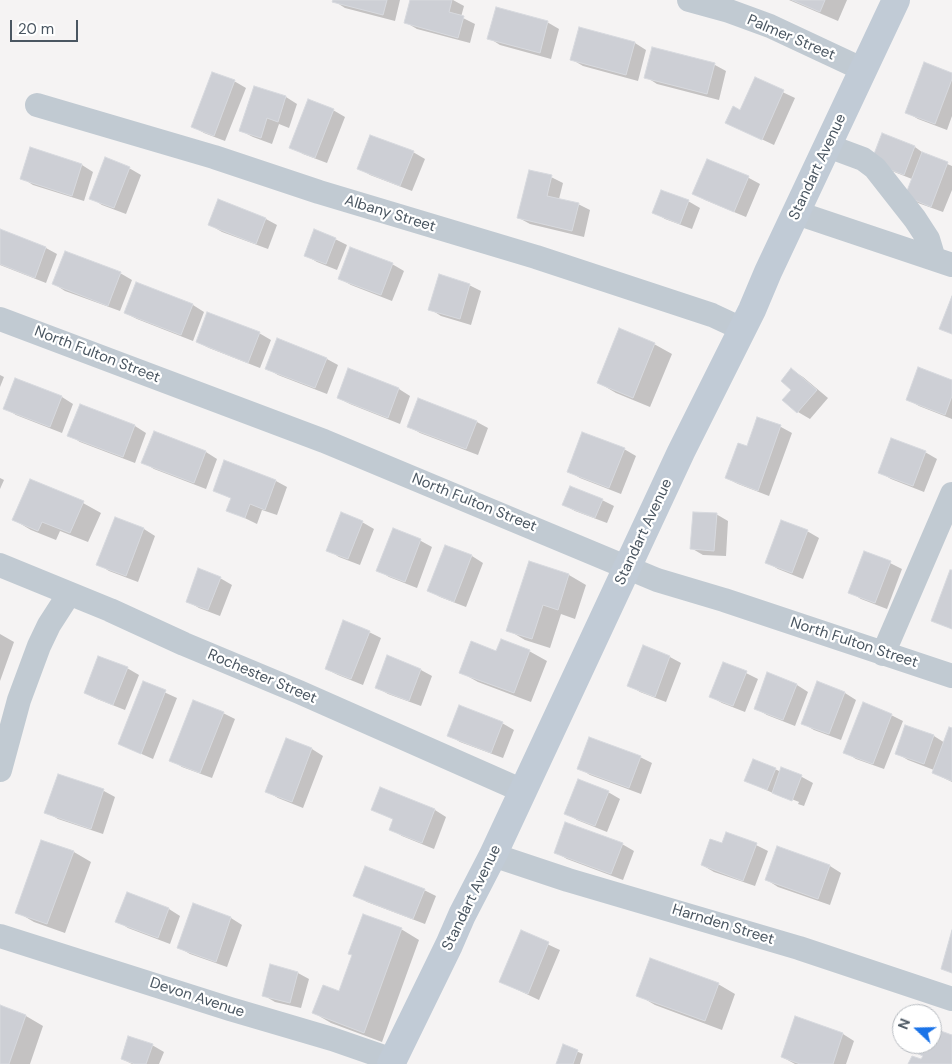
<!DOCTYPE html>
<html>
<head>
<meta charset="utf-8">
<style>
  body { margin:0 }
  #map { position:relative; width:952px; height:1064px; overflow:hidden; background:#f5f3f3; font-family:"DM Sans",sans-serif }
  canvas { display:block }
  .north { position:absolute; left:892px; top:1004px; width:50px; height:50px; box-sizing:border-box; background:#fff; border:1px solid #b7bbc0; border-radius:50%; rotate:291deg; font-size:14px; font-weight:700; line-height:20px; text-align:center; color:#4a5661 }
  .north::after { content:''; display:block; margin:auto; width:18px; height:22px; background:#1a73e8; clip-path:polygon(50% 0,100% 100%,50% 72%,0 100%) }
  .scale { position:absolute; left:10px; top:20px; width:68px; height:22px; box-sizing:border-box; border:2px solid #4a5661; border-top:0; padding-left:6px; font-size:15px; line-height:18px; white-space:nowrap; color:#4a5661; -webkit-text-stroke:4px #fff; paint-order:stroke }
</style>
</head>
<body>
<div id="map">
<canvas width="952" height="1064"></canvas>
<div class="north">N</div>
<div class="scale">20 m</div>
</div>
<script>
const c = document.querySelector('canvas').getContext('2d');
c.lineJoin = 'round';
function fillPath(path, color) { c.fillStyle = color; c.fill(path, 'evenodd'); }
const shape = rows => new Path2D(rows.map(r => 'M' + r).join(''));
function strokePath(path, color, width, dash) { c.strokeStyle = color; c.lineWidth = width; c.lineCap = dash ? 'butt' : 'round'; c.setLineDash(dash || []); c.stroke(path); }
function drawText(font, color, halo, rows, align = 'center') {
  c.font = font + ' "DM Sans",sans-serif'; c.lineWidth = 4.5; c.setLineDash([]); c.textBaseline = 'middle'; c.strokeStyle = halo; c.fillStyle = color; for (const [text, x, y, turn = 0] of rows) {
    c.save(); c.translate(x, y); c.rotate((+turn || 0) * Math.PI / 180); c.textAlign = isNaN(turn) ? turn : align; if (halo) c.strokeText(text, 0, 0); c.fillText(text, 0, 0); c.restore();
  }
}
const shadow = shape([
  [334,0,400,0,395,21,345,8,334,1],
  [411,0,453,0,464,6,461,17,475,24,470,43,417,29,405,22],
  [789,0,847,0,838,21],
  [547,22,559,29,551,59,500,45,489,38],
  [635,43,646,50,638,81,583,66,571,59],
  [715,65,726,71,719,100,657,84,646,77],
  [952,74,952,116,947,130,918,119,906,112],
  [755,79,795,98,774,145,727,123,741,111],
  [234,81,246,88,225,141,204,133,192,126],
  [255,87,286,97,297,104,289,128,279,124,272,144,253,137,241,131],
  [333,110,345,117,327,163,303,154,291,147],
  [882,135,915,147,926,155,952,166,952,190,943,212,918,203,906,196,912,179,884,168],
  [413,152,425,159,412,191,370,175,359,168],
  [707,161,749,178,760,184,746,217,705,200,694,194],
  [82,165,93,172,84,201,33,185,22,178],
  [129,168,141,175,126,214,102,205,91,198],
  [551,177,563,183,559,199,578,204,590,210,584,237,530,224,519,218],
  [688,201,700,208,692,229,665,219,654,212],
  [266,219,277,225,268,249,222,232,210,225],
  [0,230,46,248,57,254,46,283,0,265],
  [335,239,347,245,337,270,317,262,305,255],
  [392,264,404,271,392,301,351,285,340,279],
  [120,273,132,280,120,311,65,291,54,284],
  [469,285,481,291,471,325,441,316,430,309],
  [193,305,204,312,193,341,137,319,125,313],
  [259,333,271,340,260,368,209,348,197,342],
  [654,344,672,354,650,407,616,393,599,383],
  [327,359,338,365,327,394,278,375,266,368],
  [349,370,399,389,410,396,400,424,350,404,338,398],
  [792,370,803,377,828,398,810,419,798,412,784,400,793,390],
  [0,375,4,377,0,387],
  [16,379,62,397,73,404,62,433,16,415,5,408],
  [952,381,952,419,919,406,907,399],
  [758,418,781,427,792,433,769,496,738,484,726,478,747,447],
  [477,422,488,428,478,455,420,433,408,426],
  [135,426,146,433,135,463,80,442,69,435],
  [155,433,206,452,217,459,206,489,154,469,143,462],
  [624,449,636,456,621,494,580,478,568,471],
  [925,452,937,459,924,492,891,479,879,472],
  [225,461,276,481,287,487,277,515,262,510,257,524,228,510,232,499,214,490],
  [0,478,4,480,0,489],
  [602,500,614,506,607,523,575,511,564,505],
  [83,503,101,513,88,542,60,531,56,540,31,530,14,520],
  [716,514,728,521,726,556,703,555,691,548],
  [115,518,144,529,155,536,138,582,109,571,98,564],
  [362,522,374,529,360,565,339,557,328,550],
  [393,530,421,541,432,547,417,588,389,577,378,570],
  [807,531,819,538,803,579,778,569,766,562],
  [472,556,483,563,466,607,440,597,429,591],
  [530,562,569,575,586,585,575,619,561,614,550,648,525,640,508,630],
  [890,563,902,569,887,609,861,599,850,592],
  [220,578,232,585,220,616,199,608,187,601],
  [369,632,381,638,363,685,338,675,326,669],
  [0,634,14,642,0,681],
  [644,647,670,657,681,663,666,702,640,692,629,685],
  [529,651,547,661,531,702,478,682,460,672,497,652],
  [127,668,139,675,125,710,97,699,85,693],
  [421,670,432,676,421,706,388,694,376,687],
  [746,673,758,679,745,712,722,703,711,697],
  [768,674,797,685,808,692,795,726,767,715,755,708],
  [144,683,177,698,153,759,119,744],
  [818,683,845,693,856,700,841,740,814,730,802,723],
  [223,713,235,719,212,778,182,767,171,760],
  [891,715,903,721,884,769,856,759,845,752],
  [502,723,514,730,503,758,460,742,449,735],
  [952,730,952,782,933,773,934,770,908,760,896,753,934,736,945,743],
  [286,739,312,749,323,756,303,808,278,798,266,791],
  [640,757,652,763,641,794,590,775,579,768],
  [775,769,781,772,782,769,802,777,813,783,804,806,798,804,799,802,784,796,784,798,746,781],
  [58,775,104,791,115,797,103,834,58,819,46,812],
  [381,789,435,810,446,817,434,849,402,836,390,829,394,820,373,809],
  [608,792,620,799,607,832,577,820,566,813],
  [42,841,74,852,91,862,65,933,34,922,17,912],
  [622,844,634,851,623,880,567,859,555,852],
  [722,844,756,845,768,851,755,886,714,872,702,865],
  [778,848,830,866,841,873,830,905,778,887,767,880],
  [424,890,436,896,425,924,367,902,355,895],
  [128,893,169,909,180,916,170,944,128,928,117,921],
  [194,905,231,918,242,925,227,967,190,954,178,947],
  [401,929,419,940,382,1042,331,1023,314,1013,340,992],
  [521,932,560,950,539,1000,501,982],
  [298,973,309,979,301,1008,275,1002,263,995],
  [718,984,735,994,722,1030,655,1005,638,995],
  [0,1007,26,1016,43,1026,30,1064,0,1064],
  [796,1018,843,1034,854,1041,846,1064,795,1064,782,1057],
  [152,1045,164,1052,159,1064,132,1064,122,1059],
  [564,1046,583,1054,580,1064,557,1064]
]);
const building = shape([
  [333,0,387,0,383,15,332,2,333,0],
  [410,0,452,0,449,12,464,16,458,38,404,23,410,0],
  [792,0,825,0,820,12,792,0],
  [496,7,548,21,540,53,487,39,496,7],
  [579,27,635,42,626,75,570,60,579,27],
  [652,47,715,63,707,94,644,78,652,47],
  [924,62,952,73,952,79,935,124,905,113,924,62],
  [212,72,235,80,214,136,191,127,212,72],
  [755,77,784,90,762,140,725,123,733,106,740,110,755,77],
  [254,86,286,96,278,122,267,118,261,138,239,131,254,86],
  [308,99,334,109,315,158,289,148,308,99],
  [882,133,915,146,904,175,871,162,882,133],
  [370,135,414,151,400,186,357,169,370,135],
  [30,147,82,164,72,196,20,179,30,147],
  [922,152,948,162,931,207,905,196,922,152],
  [105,157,130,167,114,208,89,199,105,157],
  [707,159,749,176,734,212,692,194,707,159],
  [529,170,552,175,547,196,579,203,572,231,517,218,529,170],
  [661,190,689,200,680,224,652,213,661,190],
  [218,199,266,218,256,244,208,225,218,199],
  [0,229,46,247,35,278,0,264,0,229],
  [314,229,336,238,326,264,304,256,314,229],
  [350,247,393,263,381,295,338,279,350,247],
  [65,251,121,272,108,306,52,284,65,251],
  [439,274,470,284,460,319,428,310,439,274],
  [136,282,193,304,181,335,124,313,136,282],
  [952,296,952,334,939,329,952,296],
  [207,312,260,332,248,363,196,342,207,312],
  [619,328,655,343,633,398,597,383,619,328],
  [277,338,327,358,315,388,265,369,277,338],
  [918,367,952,380,952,396,945,415,906,400,918,367],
  [348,368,399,388,388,418,337,398,348,368],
  [791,368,817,390,797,413,782,400,791,390,781,381,791,368],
  [15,378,62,396,50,427,3,409,15,378],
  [418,398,477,421,466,449,407,427,418,398],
  [80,404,135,425,123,457,67,436,80,404],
  [757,417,781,425,758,491,725,478,738,443,747,446,757,417],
  [154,431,206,451,194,483,141,463,154,431],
  [582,432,625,448,609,488,567,472,582,432],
  [891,438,926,451,913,486,878,473,891,438],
  [224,460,276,480,265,510,250,504,245,518,226,511,231,498,213,491,224,460],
  [30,479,84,501,70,533,42,522,38,531,12,520,30,479],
  [570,486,603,499,595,518,562,505,570,486],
  [341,512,363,521,348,559,326,551,341,512],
  [693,512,717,513,714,551,690,549,693,512],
  [115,517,144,528,126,576,96,565,115,517],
  [781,520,808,530,792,573,765,563,781,520],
  [393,528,421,539,405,582,376,571,393,528],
  [445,545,472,555,454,602,427,591,445,545],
  [864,551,891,561,875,603,848,593,864,551],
  [529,561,569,574,558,610,543,605,532,639,506,631,529,561],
  [198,568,221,577,208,610,186,602,198,568],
  [950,570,952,570,952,629,931,621,950,570],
  [343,620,370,631,351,679,325,669,343,620],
  [501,639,530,650,514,693,459,673,471,641,496,651,501,639],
  [643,645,670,656,655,697,627,686,643,645],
  [387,655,421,669,409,701,375,688,387,655],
  [98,656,128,667,113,705,84,693,98,656],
  [723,662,747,671,733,706,709,697,723,662],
  [767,672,797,684,783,720,754,709,767,672],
  [143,681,166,690,141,754,118,744,143,681],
  [817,681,845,692,829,734,801,724,817,681],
  [193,700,224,712,200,773,169,761,193,700],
  [863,702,892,714,873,764,843,753,863,702],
  [459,705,503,722,491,753,447,736,459,705],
  [905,725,934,735,924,764,895,754,905,725],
  [949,727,952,728,952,781,932,773,949,727],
  [589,737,641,756,629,788,577,769,589,737],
  [286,738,312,748,292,802,265,792,286,738],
  [753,759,776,768,767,790,744,781,753,759],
  [781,767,802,775,792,801,772,793,781,767],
  [58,774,104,789,91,829,44,813,58,774],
  [578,779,609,791,595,826,564,814,578,779],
  [380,787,435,809,422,843,389,830,393,819,371,810,380,787],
  [565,822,623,843,611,874,554,853,565,822],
  [726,832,757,843,743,881,701,865,710,839,722,843,726,832],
  [41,840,74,851,47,924,15,913,41,840],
  [777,846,830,865,818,899,765,880,777,846],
  [365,866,425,889,413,919,353,896,365,866],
  [127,892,169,908,158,938,115,922,127,892],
  [193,903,231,917,216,962,177,948,193,903],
  [363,914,402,928,364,1033,312,1013,323,985,339,991,352,955,348,954,363,914],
  [521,930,549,942,528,994,499,982,521,930],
  [952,930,952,973,941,969,952,930],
  [650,958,719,983,705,1021,636,996,650,958],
  [270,964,298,972,290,1003,262,996,270,964],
  [0,1005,26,1015,9,1064,0,1064,0,1005],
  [795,1016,843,1033,833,1064,800,1064,781,1057,795,1016],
  [938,1030,952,1035,952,1064,908,1064,912,1056,921,1059,923,1056,916,1053,918,1044,932,1044,932,1035,935,1036,938,1030],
  [128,1036,153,1044,146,1064,135,1064,121,1059,128,1036],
  [563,1044,578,1050,573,1064,556,1064,563,1044]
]);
const street = shape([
  [689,0,729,11,770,26,864,70],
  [37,105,214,157,319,192,536,257,712,315,742,329],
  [828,146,863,159,875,168,915,219,928,239,934,259],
  [797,213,952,265],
  [0,319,324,441,657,580,724,600,952,676],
  [0,565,110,610,184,644,299,692,523,791],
  [883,654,952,494],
  [0,770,19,700,39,646,49,625,69,594],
  [493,855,568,880,799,948,952,999],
  [0,936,230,1009,332,1039,393,1060]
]);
const secondary = shape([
  [391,1064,449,945,462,915,493,855,681,452,752,310,768,272,896,0]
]);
const streetNames = [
  ["Palmer Street",791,38,23],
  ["Standart Avenue",818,167,-65],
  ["Albany Street",390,214,17],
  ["North Fulton Street",97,355,21],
  ["North Fulton Street",474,503,22],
  ["Standart Avenue",644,532,-65],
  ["North Fulton Street",854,643,18],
  ["Rochester Street",262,677,23],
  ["Standart Avenue",472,898,-64],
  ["Harnden Street",723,925,17],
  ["Devon Avenue",197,998,18]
];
fillPath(shadow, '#0003');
fillPath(building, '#cdcfd5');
strokePath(building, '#d7d9de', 1);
strokePath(street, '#c1cad2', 24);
strokePath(secondary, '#c1cbd6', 28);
drawText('15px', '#4a5661', '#fff', streetNames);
</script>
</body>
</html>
